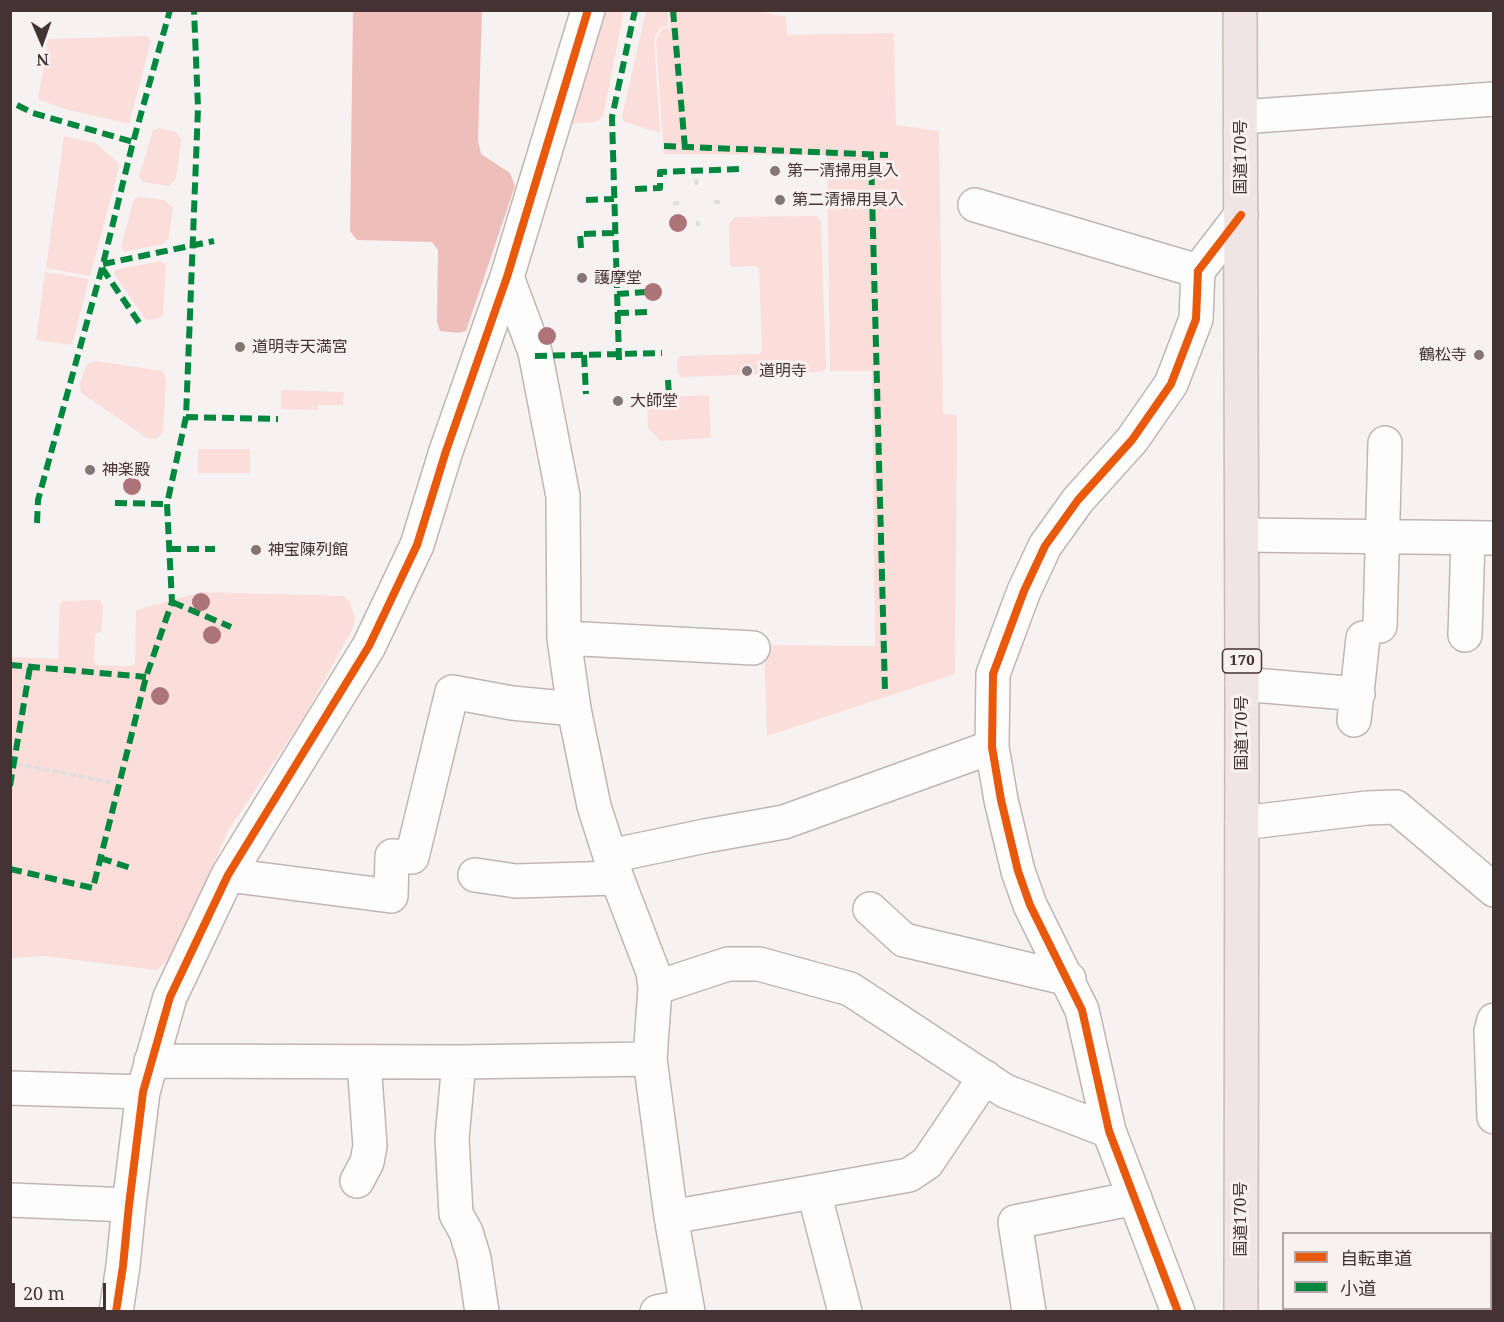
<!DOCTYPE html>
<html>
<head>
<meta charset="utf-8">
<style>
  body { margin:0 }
  #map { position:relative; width:1504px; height:1322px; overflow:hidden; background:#f7f2f2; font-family:"Noto Serif","Noto Sans JP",serif }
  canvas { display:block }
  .frame { position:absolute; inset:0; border:12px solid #443332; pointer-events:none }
  .legend { position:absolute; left:1282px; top:1232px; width:210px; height:78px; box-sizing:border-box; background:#f9f1f0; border:2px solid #b1a5a4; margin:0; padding:8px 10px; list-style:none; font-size:18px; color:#443332 }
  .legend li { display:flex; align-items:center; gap:12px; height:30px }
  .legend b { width:30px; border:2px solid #b1a5a4 }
  .north { position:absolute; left:12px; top:12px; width:60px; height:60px; -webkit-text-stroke:4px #f9f1f0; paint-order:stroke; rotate:178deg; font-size:16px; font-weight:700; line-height:24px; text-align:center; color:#443332 }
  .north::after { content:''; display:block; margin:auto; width:21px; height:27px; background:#443332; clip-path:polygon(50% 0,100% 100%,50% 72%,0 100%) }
  .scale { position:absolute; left:12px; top:1283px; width:94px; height:27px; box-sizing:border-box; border:3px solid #443332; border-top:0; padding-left:8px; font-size:18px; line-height:21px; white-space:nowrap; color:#443332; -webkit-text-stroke:4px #f9f1f0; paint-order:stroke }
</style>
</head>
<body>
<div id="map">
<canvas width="1504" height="1322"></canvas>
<div class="frame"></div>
<ul class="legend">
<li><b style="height:8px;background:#e8590c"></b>自転車道</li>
<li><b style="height:8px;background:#00873e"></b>小道</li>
</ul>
<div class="north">N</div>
<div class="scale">20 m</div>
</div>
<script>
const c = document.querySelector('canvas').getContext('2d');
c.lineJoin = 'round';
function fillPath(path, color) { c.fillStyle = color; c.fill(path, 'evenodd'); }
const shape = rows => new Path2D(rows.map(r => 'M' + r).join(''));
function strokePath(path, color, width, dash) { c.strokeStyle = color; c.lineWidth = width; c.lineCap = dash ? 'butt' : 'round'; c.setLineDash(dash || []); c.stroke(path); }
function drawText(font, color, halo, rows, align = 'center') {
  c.font = font + ' "Noto Serif","Noto Sans JP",serif'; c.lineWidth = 6; c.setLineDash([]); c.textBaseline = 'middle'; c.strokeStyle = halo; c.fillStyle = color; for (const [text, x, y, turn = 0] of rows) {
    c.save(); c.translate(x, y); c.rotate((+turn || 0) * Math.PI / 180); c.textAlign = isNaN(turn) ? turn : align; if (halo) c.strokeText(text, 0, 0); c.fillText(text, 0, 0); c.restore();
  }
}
const green = shape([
  [669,10,756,11,786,17,787,35,894,33,896,125,939,131,943,414,957,415,955,674,767,736,764,645,875,646,872,371,830,371,827,155,664,154,656,40,662,29,670,28],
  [603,11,624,11,603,117,595,122,567,124],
  [646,11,668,11,668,27,661,27,654,39,660,133,625,122,622,117],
  [147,36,151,41,129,124,61,108,38,99,48,39],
  [159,128,176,132,181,140,176,179,169,186,143,182,139,177,153,130],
  [64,136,95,143,120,164,90,276,46,268],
  [139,197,165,200,173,208,169,238,163,244,124,252,121,247,134,199],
  [816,216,821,221,826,368,821,372,682,377,678,374,677,360,681,356,759,354,762,350,759,269,755,266,733,267,730,264,729,224,735,217],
  [160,261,166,265,163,315,158,319,146,320,114,274,115,270],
  [45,272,89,279,72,345,36,340],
  [96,361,163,371,166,380,163,432,156,439,147,438,81,393,80,384,86,365],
  [281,390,344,392,343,405,318,405,318,410,281,409],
  [709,395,711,438,660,441,648,428,647,398],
  [198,449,250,449,250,473,198,473],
  [201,592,343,596,350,602,355,619,353,628,303,719,229,829,170,960,156,970,44,956,11,958,11,657,58,659,60,605,62,601,100,600,103,604,102,631,95,634,94,662,97,665,130,666,135,663,136,610]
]);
const forest = shape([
  [353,11,482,11,478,140,481,154,510,173,515,186,466,331,459,333,440,331,437,322,438,250,432,242,357,240,350,231]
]);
const path = shape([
  [696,179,697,185],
  [714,202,721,202],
  [673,204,679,203],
  [698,221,698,226],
  [17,764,113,783]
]);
const minor = shape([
  [1241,117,1494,99],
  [975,205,1198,271],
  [507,277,535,352,563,496,564,638,574,709,594,806,617,878,653,972,655,988,650,1059,671,1217,688,1312],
  [1242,535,1494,538],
  [1380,626,1385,443],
  [1465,635,1468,538],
  [564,638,753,648],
  [1242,684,1358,694],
  [1354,720,1363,638],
  [1242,823,1367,808,1396,807,1494,890],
  [610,856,705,836,784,822,992,747],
  [228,875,391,896,392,856,412,857,452,692,512,703,574,709],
  [475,875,516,881,617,878],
  [870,909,904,940,1069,979],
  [655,988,728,964,759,964,850,989,1005,1091,1109,1131],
  [1494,1020,1491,1031,1494,1117],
  [151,1061,459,1062,650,1059],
  [459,1062,452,1138,456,1214,466,1232,474,1258,482,1312],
  [10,1088,143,1092],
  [357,1181,367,1162,370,1146,364,1062],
  [814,1192,845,1312],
  [10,1200,129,1205],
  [671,1217,909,1175,927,1163,985,1077],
  [116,1312,123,1266,129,1205,143,1092,170,997,228,875,369,646,417,545,446,451,507,277,588,10],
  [657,1312,687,1306],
  [1029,1312,1015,1222,1135,1198],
  [1178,1312,1109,1131,1082,1010,1030,905,1018,871,1001,800,992,747,993,674,1024,591,1045,546,1078,500,1132,440,1171,384,1196,319,1198,271,1241,215]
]);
const highway = shape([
  [1240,10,1242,684,1241,1312]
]);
const quiet = shape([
  [673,10,685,148],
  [17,105,33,113,133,142],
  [664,146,888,155],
  [871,155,885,692],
  [635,189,660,188,660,172,740,169],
  [586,200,614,199],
  [581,248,580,234,615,233],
  [103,264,214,241],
  [102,268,142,327],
  [617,294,646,292],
  [617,313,650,312],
  [584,355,586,394],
  [535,356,662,353],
  [619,360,612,117,635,10],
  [668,380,669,396],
  [186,417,278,419],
  [115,503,167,504],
  [37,523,38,500,103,264,132,146,170,10],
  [169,549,215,549],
  [172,602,231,627],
  [10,665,146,677],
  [10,786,30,667],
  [100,858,134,869],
  [10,869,93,888,146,677,172,602,167,504,186,417,198,108,194,10]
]);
const cycleway = shape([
  [116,1312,123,1266,129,1205,143,1092,170,997,228,875,369,646,417,545,446,451,507,277,588,10],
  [1178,1312,1109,1131,1082,1010,1030,905,1018,871,1001,800,992,747,993,674,1024,591,1045,546,1078,500,1132,440,1171,384,1196,319,1198,271,1241,215]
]);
const trees = [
  [678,223],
  [653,292],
  [547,336],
  [132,486],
  [201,602],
  [212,635],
  [160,696]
];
const markers = [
  [775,171,6,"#837675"],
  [780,200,6,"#837675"],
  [582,278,6,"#837675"],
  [240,347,6,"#837675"],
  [1479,355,6,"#837675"],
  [747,371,6,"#837675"],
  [618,401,6,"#837675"],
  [90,470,6,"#837675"],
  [256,550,6,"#837675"]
];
const shields = [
  [1242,661,39]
];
const shieldNames = [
  ["170",1242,661]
];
const streetNames = [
  ["国道170号",1241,157,-90],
  ["国道170号",1242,733,-90],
  ["国道170号",1241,1219,-90]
];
const poiNames = [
  ["第一清掃用具入",787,171],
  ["第二清掃用具入",792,200],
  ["護摩堂",594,278],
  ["道明寺天満宮",252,347],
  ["鶴松寺",1467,355,"right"],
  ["道明寺",759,371],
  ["大師堂",630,401],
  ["神楽殿",102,470],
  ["神宝陳列館",268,550]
];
fillPath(green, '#fbddda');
fillPath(forest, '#eebeba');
strokePath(minor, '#bfb6b4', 36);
strokePath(highway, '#c7bab9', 36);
strokePath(path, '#dfdede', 4, [6, 3]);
strokePath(minor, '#fefdfd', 33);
strokePath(highway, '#efe5e4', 33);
strokePath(quiet, '#00873e', 6, [12, 6]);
strokePath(cycleway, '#e8590c', 8);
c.fillStyle = '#ad7477';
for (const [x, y] of trees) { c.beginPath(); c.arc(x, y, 9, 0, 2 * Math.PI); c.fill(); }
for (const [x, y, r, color] of markers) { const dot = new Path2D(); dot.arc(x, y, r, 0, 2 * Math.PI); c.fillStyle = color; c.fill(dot); strokePath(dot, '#f9f1f0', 2); }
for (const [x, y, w] of shields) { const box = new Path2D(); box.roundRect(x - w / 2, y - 12, w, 24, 4.5); c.fillStyle = '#f9f1f0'; c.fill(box); strokePath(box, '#443332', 1.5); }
drawText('bold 15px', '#443332', null, shieldNames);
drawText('16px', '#443332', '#f9f1f0', streetNames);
drawText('16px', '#443332', '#f9f1f0', poiNames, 'left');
</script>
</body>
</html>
